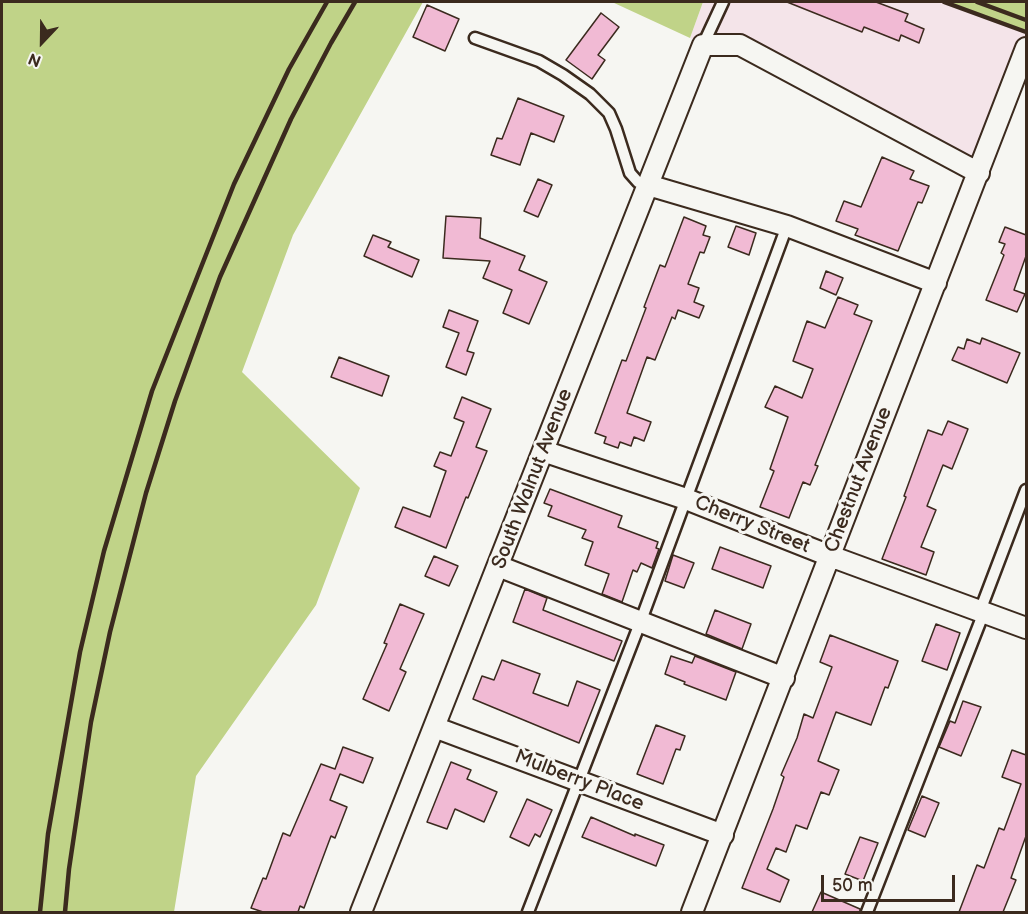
<!DOCTYPE html>
<html>
<head>
<meta charset="utf-8">
<style>
  body { margin:0 }
  #map { position:relative; width:1028px; height:914px; overflow:hidden; background:#f6f6f2; font-family:"Balsamiq Sans",sans-serif }
  canvas { display:block }
  .frame { position:absolute; inset:0; border:3px solid #3b2a1e; pointer-events:none }
  .north { position:absolute; left:12px; top:12px; width:60px; height:60px; -webkit-text-stroke:4px #f6f6f2; paint-order:stroke; rotate:202deg; font-size:16px; font-weight:700; line-height:24px; text-align:center; color:#3b2a1e }
  .north::after { content:''; display:block; margin:auto; width:21px; height:27px; background:#3b2a1e; clip-path:polygon(50% 0,100% 100%,50% 72%,0 100%) }
  .scale { position:absolute; left:821px; top:875px; width:134px; height:27px; box-sizing:border-box; border:3px solid #3b2a1e; border-top:0; padding-left:8px; font-size:18px; line-height:21px; white-space:nowrap; color:#3b2a1e; -webkit-text-stroke:4px #f6f6f2; paint-order:stroke }
</style>
</head>
<body>
<div id="map">
<canvas width="1028" height="914"></canvas>
<div class="frame"></div>
<div class="north">N</div>
<div class="scale">50 m</div>
</div>
<script>
const c = document.querySelector('canvas').getContext('2d');
c.lineJoin = 'round';
function fillPath(path, color) { c.fillStyle = color; c.fill(path, 'evenodd'); }
const shape = rows => new Path2D(rows.map(r => 'M' + r).join(''));
function strokePath(path, color, width, dash) { c.strokeStyle = color; c.lineWidth = width; c.lineCap = dash ? 'butt' : 'round'; c.setLineDash(dash || []); c.stroke(path); }
function drawText(font, color, halo, rows, align = 'center') {
  c.font = font + ' "Balsamiq Sans",sans-serif'; c.lineWidth = 6; c.setLineDash([]); c.textBaseline = 'middle'; c.strokeStyle = halo; c.fillStyle = color; for (const [text, x, y, turn = 0] of rows) {
    c.save(); c.translate(x, y); c.rotate((+turn || 0) * Math.PI / 180); c.textAlign = isNaN(turn) ? turn : align; if (halo) c.strokeText(text, 0, 0); c.fillText(text, 0, 0); c.restore();
  }
}
const built = shape([
  [703,2,944,2,1026,32,1026,48,979,173,740,45,703,45,690,38]
]);
const green = shape([
  [2,2,423,2,293,235,242,372,360,488,316,605,196,776,174,912,2,912],
  [612,2,703,2,690,38],
  [944,2,1026,2,1026,32]
]);
const building = shape([
  [787,2,876,2,908,14,905,21,924,29,919,43,901,35,899,41,864,27,862,32,787,2],
  [427,5,459,19,445,51,413,37,427,5],
  [601,13,619,27,598,55,605,60,592,79,566,60,601,13],
  [518,98,564,116,554,142,531,133,520,165,491,155,497,138,502,139,518,98],
  [882,157,914,171,910,179,929,186,922,203,918,202,898,251,855,235,858,229,836,221,844,201,861,207,882,157],
  [538,179,552,185,538,217,524,211,538,179],
  [446,216,481,218,480,238,525,256,519,270,547,282,529,324,503,313,512,290,483,278,490,261,443,258,446,216],
  [684,217,706,226,703,235,710,237,704,253,700,252,688,284,699,288,694,302,704,306,699,318,678,310,675,319,672,317,655,360,647,357,627,413,651,422,644,441,634,437,631,446,620,442,618,448,604,443,606,437,595,433,622,360,626,361,646,308,644,307,660,265,665,267,684,217],
  [736,226,756,233,749,255,728,247,736,226],
  [1005,227,1026,235,1026,256,1014,290,1025,294,1017,312,986,300,1004,255,1001,253,1005,244,999,242,1005,227],
  [373,235,391,242,388,247,419,260,412,277,364,256,373,235],
  [826,271,843,278,836,295,820,288,826,271],
  [838,297,858,305,854,314,872,321,815,465,818,466,810,485,803,482,789,518,760,507,774,471,770,469,788,417,765,407,775,386,802,398,813,369,793,361,807,321,825,328,838,297],
  [449,310,478,321,467,351,474,353,466,375,446,367,459,333,443,327,449,310],
  [982,338,1020,353,1007,383,952,360,958,347,964,349,967,339,980,344,982,338],
  [339,357,389,376,382,396,331,377,339,357],
  [462,397,491,409,476,447,487,451,468,498,466,497,446,548,395,527,403,507,430,517,446,471,434,466,440,452,451,456,464,422,454,418,462,397],
  [948,421,968,429,952,469,943,465,927,506,936,510,921,547,934,552,926,575,882,559,906,497,904,496,928,430,942,435,948,421],
  [550,489,622,516,618,527,658,542,656,548,659,549,652,568,641,563,637,572,633,570,622,602,602,594,609,574,585,565,593,542,582,538,586,530,548,516,552,506,544,503,550,489],
  [720,547,771,566,763,588,712,569,720,547],
  [673,555,694,563,684,588,665,581,673,555],
  [434,556,458,566,449,586,425,576,434,556],
  [525,589,547,598,543,610,622,641,614,661,513,622,525,589],
  [400,604,424,614,400,669,406,672,389,711,363,699,387,644,384,643,400,604],
  [715,610,751,624,742,649,706,634,715,610],
  [936,624,960,633,947,670,922,661,936,624],
  [830,635,898,661,888,688,885,687,871,725,836,712,818,761,839,770,829,795,821,792,807,829,796,825,786,852,776,848,767,869,789,880,780,902,742,888,773,809,784,777,781,775,797,738,804,714,813,718,832,667,820,662,830,635],
  [671,656,692,663,695,656,736,672,726,700,684,684,685,682,665,674,671,656],
  [502,660,540,674,533,693,568,706,577,681,600,690,579,743,473,699,482,676,494,680,502,660],
  [963,701,981,707,961,756,939,747,950,721,955,723,963,701],
  [656,725,685,736,680,750,676,749,663,784,637,774,656,725],
  [343,747,373,758,363,783,340,774,330,800,347,807,335,838,331,836,304,908,300,906,298,912,263,912,251,908,263,878,266,879,283,833,290,836,321,764,335,769,343,747],
  [1012,750,1026,755,1026,836,1011,878,1016,880,1003,912,959,912,977,865,984,868,999,828,1004,830,1021,784,1002,777,1012,750],
  [451,762,471,770,467,779,497,792,484,822,455,809,447,829,427,822,451,762],
  [922,796,939,803,925,837,908,830,922,796],
  [527,799,552,810,540,837,535,834,529,846,510,837,527,799],
  [591,817,635,836,635,834,664,845,656,866,582,837,591,817],
  [860,837,878,843,863,881,845,874,860,837],
  [821,892,860,909,860,912,812,912,821,892]
]);
const lane = shape([
  [475,38,539,61,563,75,590,94,609,113,616,129,630,173,638,182,648,185],
  [703,45,723,2],
  [980,611,1026,490],
  [528,912,640,623,787,226],
  [867,912,984,612]
]);
const street = shape([
  [648,185,787,226,936,283],
  [543,451,686,499,830,556,1026,628],
  [498,566,784,678],
  [434,727,723,835],
  [361,912,703,45,740,45,979,173],
  [692,912,1026,48]
]);
const rail = shape([
  [944,2,1026,32],
  [977,2,1026,20],
  [40,912,48,834,80,652,104,551,152,391,234,184,289,69,327,2],
  [65,912,69,869,91,722,110,632,146,493,175,401,220,277,291,119,331,43,355,2]
]);
const streetNames = [
  ["South Walnut Avenue",533,479,-69],
  ["Chestnut Avenue",859,480,-69],
  ["Cherry Street",752,525,22],
  ["Mulberry Place",579,781,21]
];
fillPath(built, '#f4e4e9');
fillPath(green, '#c0d388');
fillPath(building, '#f1bad4');
strokePath(building, '#3b2a1e', 1.5);
strokePath(lane, '#3b2a1e', 15);
strokePath(street, '#3b2a1e', 24);
strokePath(lane, '#f6f6f2', 10);
strokePath(street, '#f6f6f2', 20);
strokePath(rail, '#3b2a1e', 4.5);
drawText('20px', '#3b2a1e', '#f6f6f2', streetNames);
</script>
</body>
</html>
